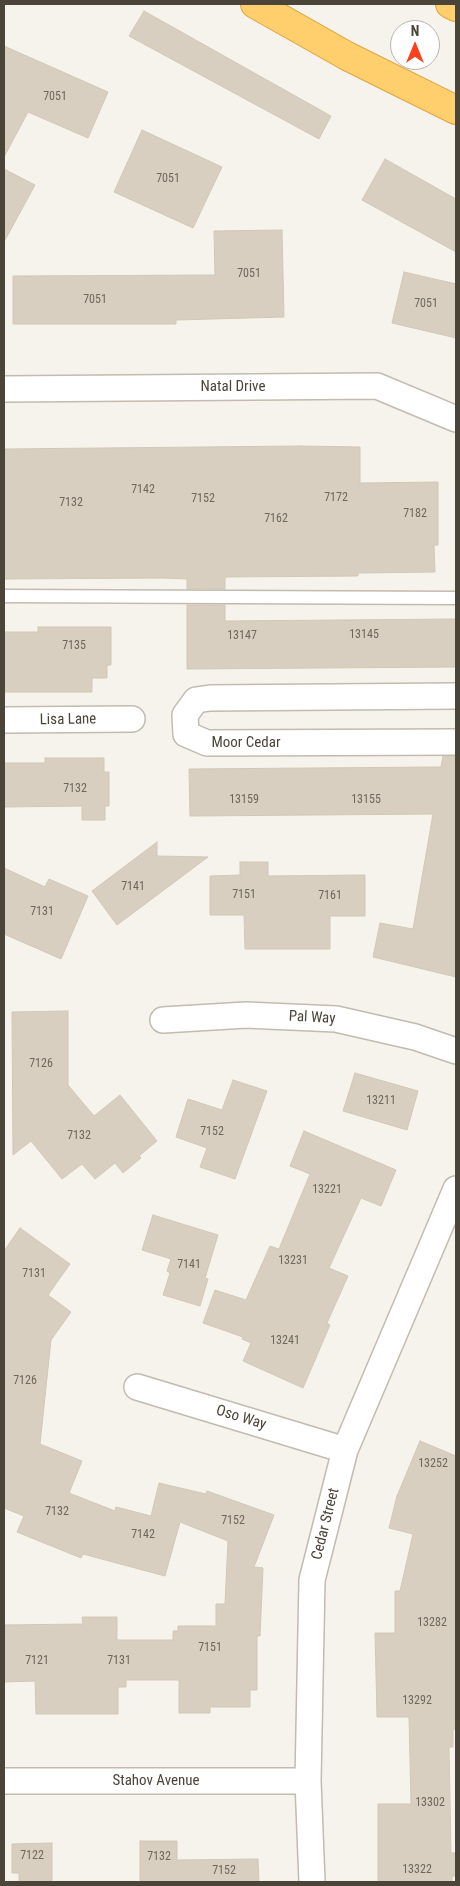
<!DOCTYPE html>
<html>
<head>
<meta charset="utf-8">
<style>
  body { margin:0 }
  #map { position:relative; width:460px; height:1886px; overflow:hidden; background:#f6f3ec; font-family:"Roboto Condensed",sans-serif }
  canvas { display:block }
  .frame { position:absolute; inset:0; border:5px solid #4b4439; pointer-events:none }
  .north { position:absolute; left:390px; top:20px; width:50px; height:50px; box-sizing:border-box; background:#fff; border:1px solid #b7b4b0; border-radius:50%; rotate:0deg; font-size:14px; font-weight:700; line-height:20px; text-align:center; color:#4b4439 }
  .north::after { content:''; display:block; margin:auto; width:18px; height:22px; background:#fc3f1d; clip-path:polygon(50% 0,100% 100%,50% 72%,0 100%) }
</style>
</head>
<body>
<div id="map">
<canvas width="460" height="1886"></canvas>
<div class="frame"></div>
<div class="north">N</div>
</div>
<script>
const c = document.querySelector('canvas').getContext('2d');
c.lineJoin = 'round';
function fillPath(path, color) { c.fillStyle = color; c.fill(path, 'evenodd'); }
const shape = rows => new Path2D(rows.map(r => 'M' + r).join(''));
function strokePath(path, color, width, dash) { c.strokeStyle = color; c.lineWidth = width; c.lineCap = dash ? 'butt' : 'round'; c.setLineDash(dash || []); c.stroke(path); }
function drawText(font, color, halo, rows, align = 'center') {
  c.font = font + ' "Roboto Condensed",sans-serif'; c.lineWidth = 4; c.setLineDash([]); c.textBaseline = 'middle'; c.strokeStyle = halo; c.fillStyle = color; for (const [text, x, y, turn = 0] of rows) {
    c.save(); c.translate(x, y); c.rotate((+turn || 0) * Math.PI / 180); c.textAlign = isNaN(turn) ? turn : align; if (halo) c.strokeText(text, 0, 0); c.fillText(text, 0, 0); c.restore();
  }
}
const building = shape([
  [144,11,331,116,319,139,129,36,144,11],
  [4,46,108,92,88,138,28,112,4,157,4,46],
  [142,130,222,167,193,228,114,192,142,130],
  [385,159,456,199,456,252,362,200,385,159],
  [4,169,35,185,4,242,4,169],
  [282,230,284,317,176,320,176,324,13,324,13,276,215,275,214,231,282,230],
  [404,272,456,284,456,338,392,323,404,272],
  [300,446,360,447,360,483,438,482,438,545,434,545,435,572,358,573,358,576,225,577,225,589,187,589,187,579,163,578,4,579,4,449,300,446],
  [187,605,225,605,225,621,456,619,456,667,187,669,187,605],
  [38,627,111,627,111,665,107,665,107,678,92,678,92,692,4,692,4,632,38,632,38,627],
  [443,756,456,756,456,977,373,957,380,923,413,929,433,814,190,816,189,769,434,767,441,767,443,756],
  [45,758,104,758,104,772,109,772,109,806,105,806,105,820,82,820,82,806,4,807,4,763,45,763,45,758],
  [157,842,157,856,208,857,117,925,92,891,157,842],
  [240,862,268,862,268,876,365,875,365,916,330,916,330,949,245,949,244,915,210,915,210,876,240,875,240,862],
  [4,868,45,887,49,879,88,896,61,959,4,934,4,868],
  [68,1011,68,1085,94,1116,120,1095,157,1141,139,1156,141,1158,123,1173,115,1163,95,1179,82,1164,62,1179,31,1141,13,1155,12,1012,68,1011],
  [355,1073,418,1091,407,1130,343,1111,355,1073],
  [233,1080,267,1091,235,1179,200,1167,207,1148,176,1137,188,1099,222,1110,233,1080],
  [304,1131,396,1170,381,1206,361,1198,329,1268,348,1276,327,1323,330,1325,303,1388,243,1361,251,1343,242,1339,243,1337,203,1323,215,1290,246,1300,270,1246,279,1249,310,1174,290,1166,304,1131],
  [153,1215,218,1235,205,1278,208,1279,200,1306,163,1295,170,1273,167,1271,171,1259,142,1250,153,1215],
  [20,1228,70,1264,48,1295,71,1312,51,1340,40,1444,82,1461,69,1493,115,1511,116,1507,151,1516,159,1483,206,1494,207,1491,274,1515,254,1567,263,1568,260,1636,257,1636,257,1690,250,1690,250,1707,210,1707,210,1713,179,1713,179,1680,126,1680,126,1687,118,1687,118,1714,36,1714,35,1681,4,1682,4,1625,83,1624,82,1617,117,1617,117,1640,173,1640,173,1631,178,1631,178,1626,216,1626,216,1604,225,1604,228,1541,180,1522,165,1576,83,1554,81,1558,17,1532,24,1516,4,1508,4,1251,20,1228],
  [420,1441,456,1456,456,1729,453,1729,453,1747,449,1747,451,1853,456,1853,456,1876,452,1876,452,1882,378,1882,378,1804,411,1804,409,1717,377,1717,375,1633,395,1633,395,1591,400,1591,413,1534,389,1528,397,1496,420,1441],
  [140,1841,177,1841,177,1860,258,1859,259,1882,140,1882,140,1841],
  [52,1843,52,1882,19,1882,19,1873,12,1873,12,1844,52,1843]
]);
const lane = shape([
  [4,596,456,598]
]);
const street = shape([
  [4,389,377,386,456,419],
  [456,696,210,698,196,700,185,715,186,734,207,743,456,742],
  [4,720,132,719],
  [163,1020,246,1015,336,1019,415,1037,456,1051],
  [137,1387,345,1450],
  [4,1781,308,1781],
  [312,1882,308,1781,312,1580,345,1450,456,1189]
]);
const highway = shape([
  [255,4,347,56,456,110],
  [450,4,456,7]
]);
const numberNames = [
  ["7051",55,97],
  ["7051",168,179],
  ["7051",249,274],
  ["7051",95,300],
  ["7051",426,304],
  ["7142",143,490],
  ["7172",336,498],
  ["7152",203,499],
  ["7132",71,503],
  ["7182",415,514],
  ["7162",276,519],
  ["13145",364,635],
  ["13147",242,636],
  ["7135",74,646],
  ["7132",75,789],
  ["13159",244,800],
  ["13155",366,800],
  ["7141",133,887],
  ["7151",244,895],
  ["7161",330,896],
  ["7131",42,912],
  ["7126",41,1064],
  ["13211",381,1101],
  ["7152",212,1132],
  ["7132",79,1136],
  ["13221",327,1190],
  ["13231",293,1261],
  ["7141",189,1265],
  ["7131",34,1274],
  ["13241",285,1341],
  ["7126",25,1381],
  ["13252",433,1464],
  ["7132",57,1512],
  ["7152",233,1521],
  ["7142",143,1535],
  ["13282",432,1623],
  ["7151",210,1648],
  ["7121",37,1661],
  ["7131",119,1661],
  ["13292",417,1701],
  ["13302",430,1803],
  ["7122",32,1856],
  ["7132",159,1857],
  ["13322",417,1870],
  ["7152",224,1871]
];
const streetNames = [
  ["Natal Drive",233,387],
  ["Lisa Lane",68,720,-1],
  ["Moor Cedar",246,743],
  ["Pal Way",312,1018,3],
  ["Oso Way",241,1418,17],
  ["Cedar Street",326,1524,-76],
  ["Stahov Avenue",156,1781]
];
fillPath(building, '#d8cfc1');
strokePath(building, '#d3c7b4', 1);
strokePath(lane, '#c2bbae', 15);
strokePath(street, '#c2bbae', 28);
strokePath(highway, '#e0a43c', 30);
strokePath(lane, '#fff', 12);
strokePath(street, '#fff', 25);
strokePath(highway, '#ffcf6e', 28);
drawText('12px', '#6e675b', null, numberNames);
drawText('15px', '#4b4439', '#fff', streetNames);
</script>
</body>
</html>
